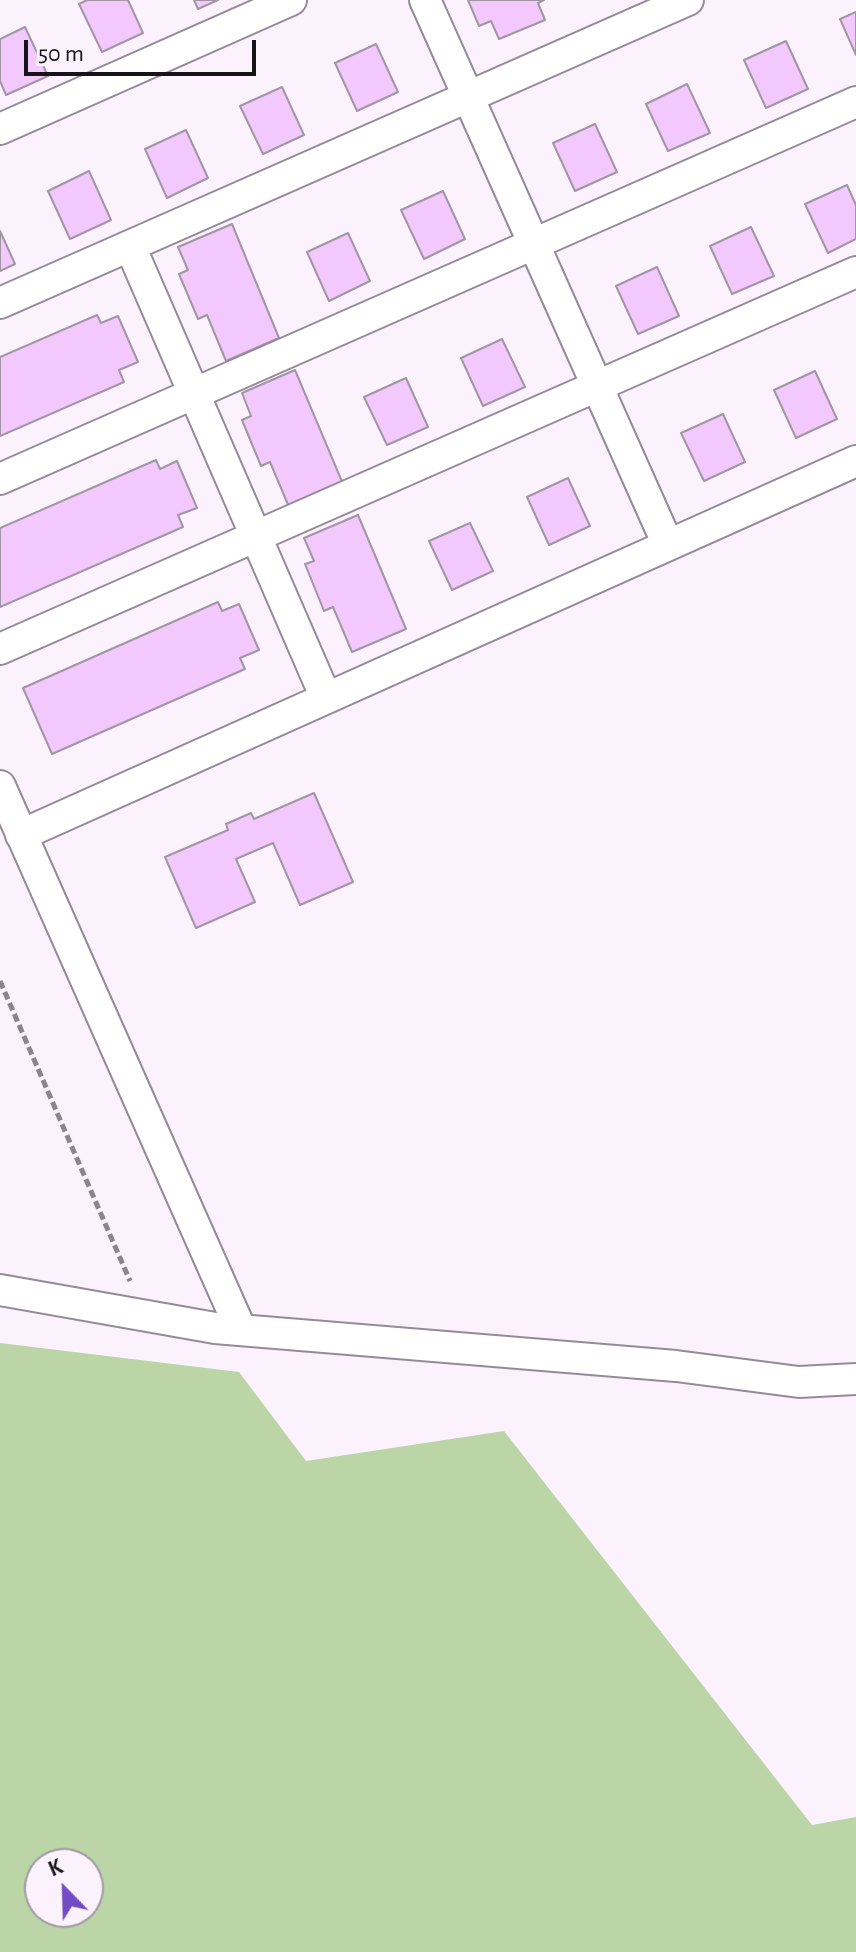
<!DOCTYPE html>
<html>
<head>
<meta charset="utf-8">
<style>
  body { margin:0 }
  #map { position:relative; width:856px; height:1952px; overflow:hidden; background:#fcf2fe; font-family:"Alegreya Sans",sans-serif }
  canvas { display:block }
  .north { position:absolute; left:24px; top:1848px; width:80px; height:80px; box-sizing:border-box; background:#fcf2fe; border:2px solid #a099a2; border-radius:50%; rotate:337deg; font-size:22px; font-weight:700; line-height:32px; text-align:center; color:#171318 }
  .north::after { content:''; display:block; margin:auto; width:28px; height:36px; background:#734cc5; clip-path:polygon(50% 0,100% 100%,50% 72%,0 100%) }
  .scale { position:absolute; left:24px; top:40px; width:232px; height:36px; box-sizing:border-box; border:4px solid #171318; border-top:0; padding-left:10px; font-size:24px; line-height:28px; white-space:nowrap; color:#171318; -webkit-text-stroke:6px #fcf2fe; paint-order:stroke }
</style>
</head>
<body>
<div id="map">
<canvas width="856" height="1952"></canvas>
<div class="north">K</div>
<div class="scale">50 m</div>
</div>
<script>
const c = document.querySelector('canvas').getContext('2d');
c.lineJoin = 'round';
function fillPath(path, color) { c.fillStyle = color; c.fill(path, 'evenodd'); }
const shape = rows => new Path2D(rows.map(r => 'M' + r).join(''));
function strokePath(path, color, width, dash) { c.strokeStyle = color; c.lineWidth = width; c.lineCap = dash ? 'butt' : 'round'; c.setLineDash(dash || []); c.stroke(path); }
const green = shape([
  [0,1343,239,1372,306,1461,504,1431,812,1825,856,1817,856,1952,0,1952],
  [40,1864,88,1864,88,1912,40,1912]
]);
const building = shape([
  [87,0,128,0,143,33,102,52,79,4,87,0],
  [194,0,218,0,198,9,194,0],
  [468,0,544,0,538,3,545,20,499,39,491,21,479,26,468,0],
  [856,12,856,55,840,19,856,12],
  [25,27,48,76,6,95,0,81,0,39,25,27],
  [786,41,808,89,766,108,744,60,786,41],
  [376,44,398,92,357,111,335,63,376,44],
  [687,84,710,133,668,151,646,104,687,84],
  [282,87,304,135,263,154,240,106,282,87],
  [595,124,617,172,575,191,553,143,595,124],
  [186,130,208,178,167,198,145,149,186,130],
  [89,171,111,220,70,239,48,191,89,171],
  [847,185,856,205,856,239,828,253,805,204,847,185],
  [443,191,465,239,424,259,401,210,443,191],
  [232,224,279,338,226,361,207,315,198,319,179,274,188,270,178,247,232,224],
  [751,227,774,276,732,294,710,246,751,227],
  [0,231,15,264,0,271,0,231],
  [348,233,370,281,329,301,307,252,348,233],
  [657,267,679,316,638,334,616,286,657,267],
  [97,315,101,323,118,316,138,362,119,370,124,382,0,436,0,357,97,315],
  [502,339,525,387,483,406,461,358,502,339],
  [295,370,343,484,289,507,270,462,261,466,242,420,251,416,242,393,295,370],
  [815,371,837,419,796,438,774,390,815,371],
  [406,378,428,427,387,445,364,397,406,378],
  [723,414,745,462,704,481,681,433,723,414],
  [156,460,160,469,177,461,197,508,178,515,183,527,0,607,0,528,156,460],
  [568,478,590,526,549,545,527,497,568,478],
  [358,515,406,629,352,652,333,607,324,611,305,564,314,561,304,538,358,515],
  [470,523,493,571,452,590,429,541,470,523],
  [218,602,222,611,239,604,259,650,240,658,245,669,52,754,23,688,218,602],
  [314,793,353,882,300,905,273,843,236,859,255,902,196,928,165,857,228,830,226,824,251,813,254,819,314,793]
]);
const path = shape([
  [0,981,130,1281]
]);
const minor = shape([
  [425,0,668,545],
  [0,129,291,0],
  [130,246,326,698],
  [0,303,688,0],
  [0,479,856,102],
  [0,649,856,272],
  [0,786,241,1330],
  [21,835,856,461],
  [0,1290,215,1328,676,1366,799,1382,856,1379]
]);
fillPath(green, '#bbd5a7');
fillPath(building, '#f2c8fd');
strokePath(building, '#a196a4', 2);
strokePath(minor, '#958a98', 34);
strokePath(path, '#8b848d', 5, [8, 4]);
strokePath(minor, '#fff', 30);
</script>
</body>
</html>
